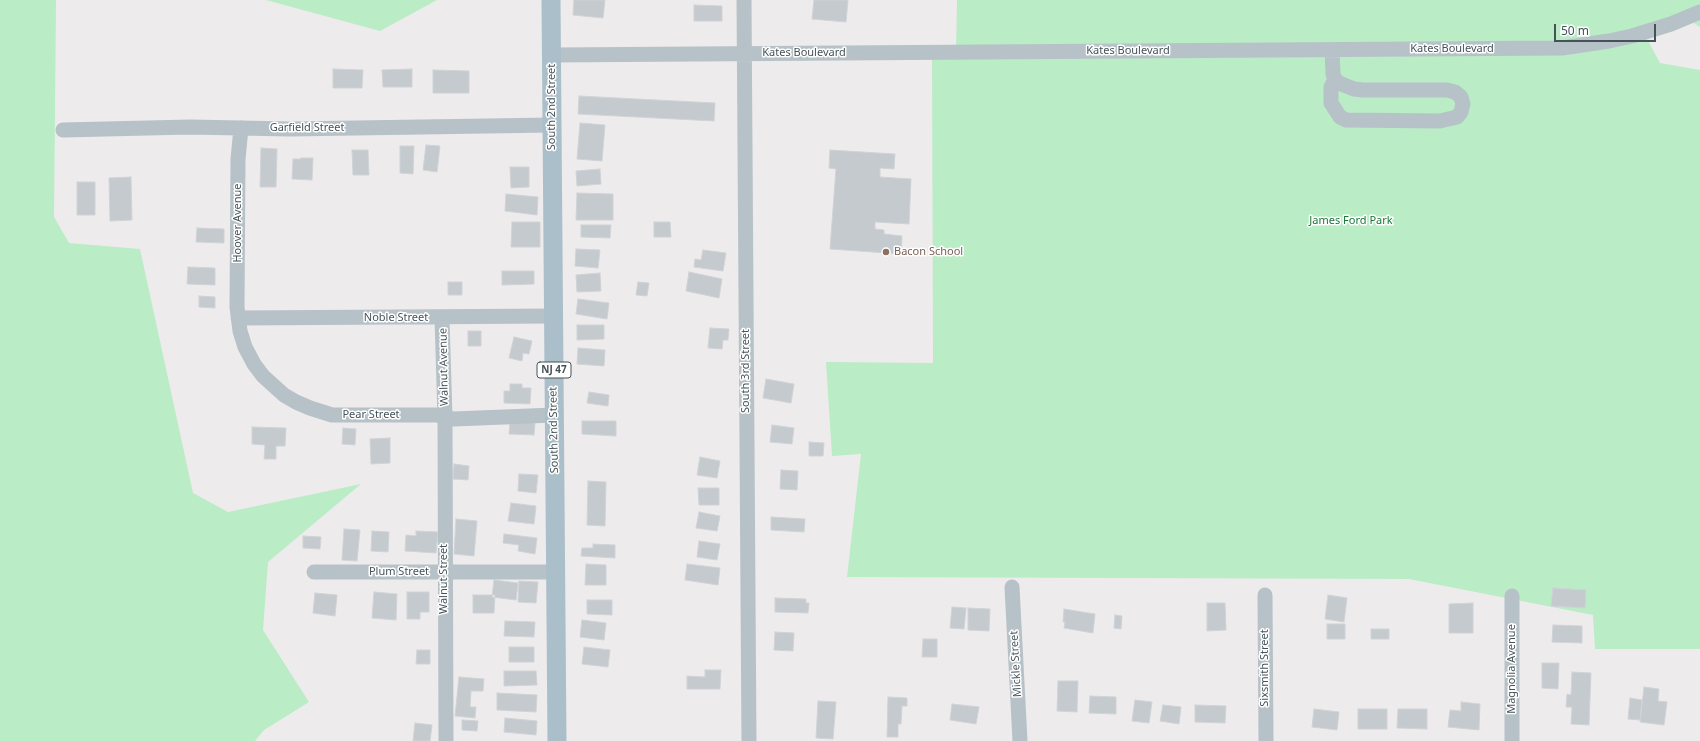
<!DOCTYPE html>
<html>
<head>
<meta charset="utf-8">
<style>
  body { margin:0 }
  #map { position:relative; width:1700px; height:741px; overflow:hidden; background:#eeebec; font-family:"Noto Sans",sans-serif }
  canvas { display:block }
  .scale { position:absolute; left:1554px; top:24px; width:102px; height:18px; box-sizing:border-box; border:2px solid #455258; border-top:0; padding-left:5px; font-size:12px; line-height:14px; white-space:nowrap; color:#455258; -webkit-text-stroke:3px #fff; paint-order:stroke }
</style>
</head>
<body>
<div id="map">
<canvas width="1700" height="741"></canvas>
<div class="scale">50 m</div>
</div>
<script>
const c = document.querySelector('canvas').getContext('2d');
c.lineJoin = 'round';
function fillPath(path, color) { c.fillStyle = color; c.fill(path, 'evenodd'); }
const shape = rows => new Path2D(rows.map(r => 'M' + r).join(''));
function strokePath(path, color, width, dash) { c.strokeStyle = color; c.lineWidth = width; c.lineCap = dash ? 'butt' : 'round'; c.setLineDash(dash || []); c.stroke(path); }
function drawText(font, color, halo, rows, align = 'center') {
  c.font = font + ' "Noto Sans",sans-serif'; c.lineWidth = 3; c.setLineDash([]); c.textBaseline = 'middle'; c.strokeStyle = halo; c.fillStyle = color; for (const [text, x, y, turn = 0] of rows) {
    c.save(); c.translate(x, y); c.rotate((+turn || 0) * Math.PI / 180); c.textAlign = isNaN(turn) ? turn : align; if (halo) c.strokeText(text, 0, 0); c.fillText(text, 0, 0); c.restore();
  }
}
const green = shape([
  [0,0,56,0,54,217,69,243,140,249,193,493,228,512,361,484,268,562,263,630,309,702,264,730,255,741,0,741],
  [266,0,437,0,380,31],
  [957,0,1700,0,1700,27,1688,19,1645,35,1660,63,1700,70,1700,649,1595,649,1593,615,1409,579,847,577,861,454,832,456,826,362,933,363,932,53,956,53]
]);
const building = shape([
  [574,0,605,0,603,18,573,15,574,0],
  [814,0,848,0,846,22,812,19,814,0],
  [694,5,722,6,722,21,694,21,694,5],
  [333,69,363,70,362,88,333,88,333,69],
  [412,69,412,87,383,87,382,70,412,69],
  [433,70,469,71,469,93,433,93,433,70],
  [579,96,715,103,714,121,578,114,579,96],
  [580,123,605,125,602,161,577,159,580,123],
  [426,145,440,146,437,172,423,170,426,145],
  [400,146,414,146,413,174,400,173,400,146],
  [261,148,277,149,276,187,260,187,261,148],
  [352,150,368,150,369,175,353,175,352,150],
  [830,150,895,154,894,169,880,168,880,177,911,179,909,224,875,222,875,229,884,230,884,234,902,236,901,254,830,249,836,169,829,168,830,150],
  [301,158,313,158,312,180,292,179,293,159,301,159,301,158],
  [510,167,529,167,529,187,511,188,510,167],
  [600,169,601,184,577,186,576,171,600,169],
  [131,177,132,220,110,221,109,178,131,177],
  [77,182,95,182,95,215,77,215,77,182],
  [577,193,613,194,613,220,576,220,577,193],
  [506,194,538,197,537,215,505,211,506,194],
  [512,222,540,222,540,247,511,247,512,222],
  [654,222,670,222,671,237,654,237,654,222],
  [581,225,611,225,610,238,581,237,581,225],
  [197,228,224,229,224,243,196,242,197,228],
  [576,249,600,250,598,268,575,266,576,249],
  [703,250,726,253,723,271,694,267,695,259,701,260,703,250],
  [188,267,215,268,215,285,187,284,188,267],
  [502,271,534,271,534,284,502,285,502,271],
  [689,272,722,279,719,298,686,291,689,272],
  [600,273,601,291,577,292,576,275,600,273],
  [448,282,462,282,462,295,448,295,448,282],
  [638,282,649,283,647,296,636,295,638,282],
  [199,296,215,297,215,308,199,307,199,296],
  [578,299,609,303,607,319,576,314,578,299],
  [577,325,604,325,604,339,577,340,577,325],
  [710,328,729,329,728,340,723,340,722,349,708,348,710,328],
  [468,331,481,331,481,346,468,346,468,331],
  [514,337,532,341,529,354,523,353,522,361,509,358,514,337],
  [578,348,605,350,604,366,577,364,578,348],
  [766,379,794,384,791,403,763,398,766,379],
  [510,384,522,384,522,388,531,388,530,404,504,403,504,391,510,391,510,384],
  [589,392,609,395,608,406,587,403,589,392],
  [582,421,616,421,616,436,582,434,582,421],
  [510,422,535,423,534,435,509,434,510,422],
  [772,425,794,428,792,444,770,442,772,425],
  [252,427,286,428,285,446,276,446,276,459,264,459,265,445,252,444,252,427],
  [343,428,356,429,355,445,342,444,343,428],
  [390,438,390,463,371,464,370,439,390,438],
  [809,442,824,443,823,456,809,456,809,442],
  [700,457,720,461,717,478,697,475,700,457],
  [454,464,469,466,468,480,453,479,454,464],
  [781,470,798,471,797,490,780,489,781,470],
  [519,474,538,475,536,493,518,491,519,474],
  [588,481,606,482,605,526,587,525,588,481],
  [698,488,719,488,719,505,699,505,698,488],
  [511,503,536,506,534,524,508,521,511,503],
  [699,512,720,516,717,531,696,528,699,512],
  [771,517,805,519,804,532,771,530,771,517],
  [456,519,477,521,474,556,454,554,456,519],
  [344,529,360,530,357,561,342,560,344,529],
  [372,531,389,532,388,552,371,551,372,531],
  [416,531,438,532,436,553,405,551,406,535,416,536,416,531],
  [504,534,537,538,535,554,518,551,519,545,503,543,504,534],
  [303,536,321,537,320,549,303,548,303,536],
  [699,541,720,544,717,560,697,557,699,541],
  [593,544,615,545,615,558,581,556,582,548,593,548,593,544],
  [586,564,606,565,606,585,585,585,586,564],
  [687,564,720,568,718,585,685,580,687,564],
  [494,580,518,583,516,600,492,597,494,580],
  [519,581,538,582,536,603,518,602,519,581],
  [1553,588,1586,590,1585,608,1551,606,1553,588],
  [374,592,397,594,396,620,372,618,374,592],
  [407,592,429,592,429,612,420,612,420,619,407,619,407,592],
  [315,593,337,595,335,616,313,613,315,593],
  [473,595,495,595,494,613,473,613,473,595],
  [1328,595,1347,598,1344,622,1325,619,1328,595],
  [775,598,806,599,806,603,809,603,808,613,775,612,775,598],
  [587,600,612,600,612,615,587,614,587,600],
  [1207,603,1225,603,1226,630,1207,631,1207,603],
  [1473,603,1473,633,1449,633,1449,604,1473,603],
  [952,607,966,608,964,629,950,628,952,607],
  [968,608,990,609,989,631,968,630,968,608],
  [1064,609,1095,614,1093,633,1064,628,1065,622,1063,622,1064,609],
  [1115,615,1122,616,1121,629,1114,628,1115,615],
  [582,620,606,623,604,640,580,637,582,620],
  [505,621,535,622,534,637,504,636,505,621],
  [1327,624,1345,624,1345,639,1327,639,1327,624],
  [1553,625,1582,626,1582,643,1552,642,1553,625],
  [1371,629,1389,629,1389,639,1371,639,1371,629],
  [775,632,794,633,793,651,774,650,775,632],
  [923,639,937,639,937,657,922,657,923,639],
  [509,647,534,647,534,662,509,662,509,647],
  [584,647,610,650,608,667,582,664,584,647],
  [417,650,430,650,430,664,416,664,417,650],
  [1542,663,1559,663,1558,689,1542,688,1542,663],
  [705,670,721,670,720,689,687,689,687,676,705,677,705,670],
  [504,671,536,671,537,685,504,686,504,671],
  [1572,672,1591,673,1589,725,1571,724,1572,707,1566,707,1567,694,1571,695,1572,672],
  [459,677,484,679,483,691,471,691,470,707,476,707,475,718,455,716,459,677],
  [1058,681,1078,681,1077,712,1057,711,1058,681],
  [1644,687,1659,689,1658,701,1667,702,1664,725,1640,722,1644,687],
  [497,693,537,695,536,712,497,710,497,693],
  [1090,696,1116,697,1116,714,1089,713,1090,696],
  [888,697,907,698,907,706,902,706,901,724,898,724,898,737,887,737,888,697],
  [1630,698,1642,700,1640,720,1628,719,1630,698],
  [1135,700,1152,702,1149,723,1132,721,1135,700],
  [818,701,836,702,833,739,816,738,818,701],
  [1461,702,1480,704,1479,730,1448,727,1450,710,1461,711,1461,702],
  [952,704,979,707,976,724,950,720,952,704],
  [1163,705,1181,707,1179,724,1160,721,1163,705],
  [1195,705,1226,706,1225,723,1195,722,1195,705],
  [1314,709,1339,712,1337,730,1312,727,1314,709],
  [1358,709,1387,709,1387,729,1358,729,1358,709],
  [1398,709,1427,709,1427,729,1397,728,1398,709],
  [505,718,537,721,536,735,504,732,505,718],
  [462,720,478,721,477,731,462,730,462,720],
  [415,723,432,725,430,741,413,741,415,723]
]);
const minor = shape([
  [744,0,749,741],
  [1332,50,1333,74,1335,79,1339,83,1354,89,1363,90,1447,90,1455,92,1461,97,1463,104,1461,112,1457,117,1440,121,1346,120,1340,117,1331,103,1331,87,1335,79],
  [552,55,1562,48,1609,41,1632,36,1671,24,1700,12],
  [241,128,238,159,237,307,240,331,245,347,254,364,263,376,284,395,296,402,310,408,332,415,436,415,454,419,554,415],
  [63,130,190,127,290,129,552,125],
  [238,318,554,316],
  [442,318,445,417,446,741],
  [314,572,556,572],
  [1012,587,1020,741],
  [1265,595,1266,741],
  [1512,596,1512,741]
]);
const major = shape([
  [551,0,557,741]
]);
const markers = [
  [886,252,4,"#8d6e63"]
];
const shields = [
  [554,370,34]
];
const shieldNames = [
  ["NJ 47",554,370]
];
const streetNames = [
  ["Kates Boulevard",1452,49],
  ["Kates Boulevard",1128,51],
  ["Kates Boulevard",804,53],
  ["South 2nd Street",552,107,-90],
  ["Garfield Street",307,128],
  ["Hoover Avenue",238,223,-90],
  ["Noble Street",396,318],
  ["Walnut Avenue",444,367,-91],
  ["South 3rd Street",746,371,-90],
  ["Pear Street",371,415],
  ["South 2nd Street",554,430,-91],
  ["Plum Street",399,572],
  ["Walnut Street",444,579,-90],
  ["Mickle Street",1016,664,-93],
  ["Sixsmith Street",1265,668,-90],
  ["Magnolia Avenue",1512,669,-90]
];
const parkNames = [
  ["James Ford Park",1351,221]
];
const educationNames = [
  ["Bacon School",894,252]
];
fillPath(green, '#baecc6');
fillPath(building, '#c5cace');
strokePath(building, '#cfd3d7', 1);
strokePath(minor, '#b7c2c8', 15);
strokePath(major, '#abbfca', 19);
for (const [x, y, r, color] of markers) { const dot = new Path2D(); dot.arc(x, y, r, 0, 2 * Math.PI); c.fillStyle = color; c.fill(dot); strokePath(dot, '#fff', 1.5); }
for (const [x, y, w] of shields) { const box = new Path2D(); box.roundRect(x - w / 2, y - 8, w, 16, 3); c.fillStyle = '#fff'; c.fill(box); strokePath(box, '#455258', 1); }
drawText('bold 10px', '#455258', null, shieldNames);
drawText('11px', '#455258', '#fff', streetNames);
drawText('11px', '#19763a', '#fff', parkNames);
drawText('11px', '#785e54', '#fff', educationNames, 'left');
</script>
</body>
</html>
